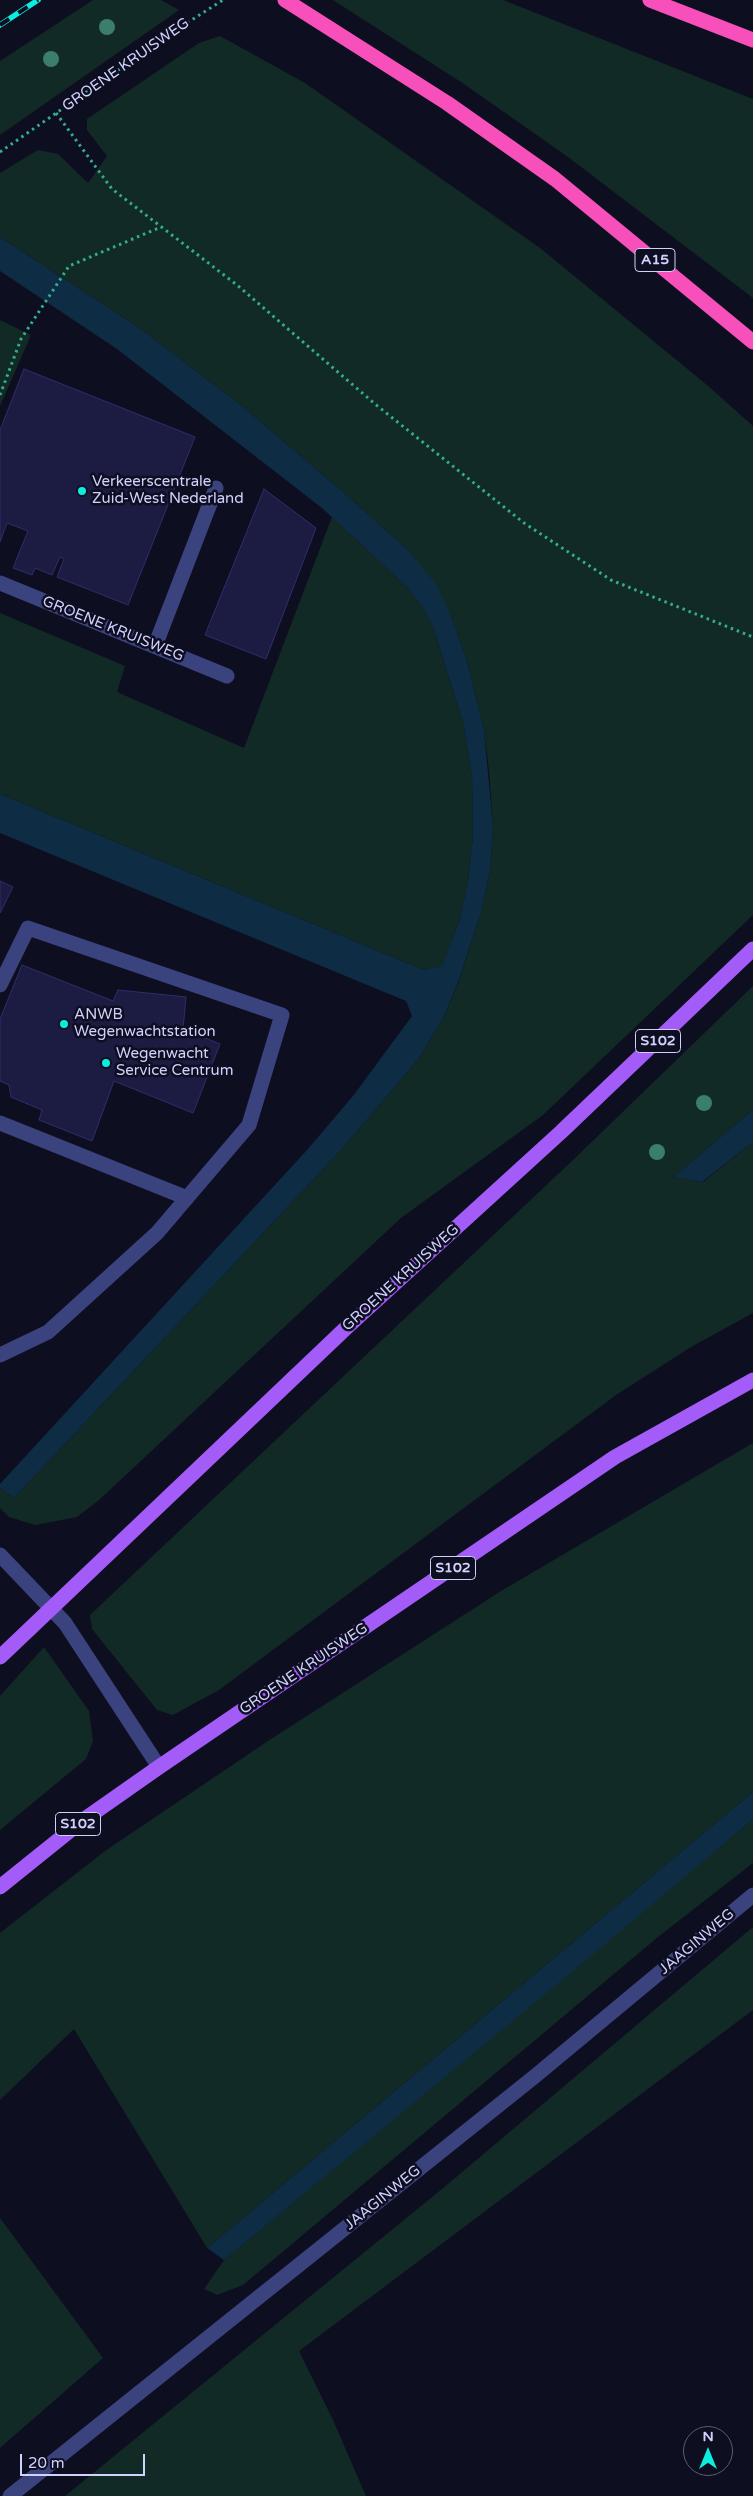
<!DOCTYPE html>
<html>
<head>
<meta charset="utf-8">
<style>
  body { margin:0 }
  #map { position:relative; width:753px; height:2496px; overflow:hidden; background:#0e0e21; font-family:"Varela Round",sans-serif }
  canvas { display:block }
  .north { position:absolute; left:683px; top:2426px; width:50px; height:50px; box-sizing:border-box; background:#0e0e21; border:1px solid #5c5c79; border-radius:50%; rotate:0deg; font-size:14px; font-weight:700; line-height:20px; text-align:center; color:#d0d2fd }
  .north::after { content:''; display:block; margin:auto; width:18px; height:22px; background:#0aeee0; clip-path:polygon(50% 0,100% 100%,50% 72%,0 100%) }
  .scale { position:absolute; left:20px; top:2454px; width:125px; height:22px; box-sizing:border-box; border:2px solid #d0d2fd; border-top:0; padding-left:6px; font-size:15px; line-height:18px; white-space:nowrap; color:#d0d2fd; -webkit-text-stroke:4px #0e0e21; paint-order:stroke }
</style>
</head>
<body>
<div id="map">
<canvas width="753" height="2496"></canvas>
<div class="north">N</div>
<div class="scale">20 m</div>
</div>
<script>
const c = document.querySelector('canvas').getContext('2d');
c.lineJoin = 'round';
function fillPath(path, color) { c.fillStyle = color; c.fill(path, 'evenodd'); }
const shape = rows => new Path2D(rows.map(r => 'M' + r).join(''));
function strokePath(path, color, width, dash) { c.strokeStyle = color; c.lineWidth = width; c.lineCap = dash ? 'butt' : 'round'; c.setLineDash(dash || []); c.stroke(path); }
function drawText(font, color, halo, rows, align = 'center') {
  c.font = font + ' "Varela Round",sans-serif'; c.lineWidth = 5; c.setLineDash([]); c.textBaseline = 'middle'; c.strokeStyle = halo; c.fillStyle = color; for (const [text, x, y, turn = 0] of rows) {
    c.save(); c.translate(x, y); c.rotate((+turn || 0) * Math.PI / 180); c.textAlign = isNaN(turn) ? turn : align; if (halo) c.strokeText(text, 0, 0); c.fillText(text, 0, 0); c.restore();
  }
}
const green = shape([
  [93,0,161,0,179,10,0,135,0,61],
  [333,0,503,0,753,99,753,298,568,157,464,84],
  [220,36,305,83,540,248,707,385,753,426,753,915,543,1115,401,1218,99,1500,77,1517,35,1525,9,1517,0,1508,0,1488,14,1498,342,1149,419,1058,444,1016,459,981,480,916,490,871,493,827,489,771,484,730,466,658,451,616,408,550,342,491,242,406,141,329,0,237,0,173,38,150,58,154,88,183,107,156,87,130,87,119,199,43],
  [0,320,31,335,0,406],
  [332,517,407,587,425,611,434,630,463,722,472,777,473,836,468,881,460,919,442,967,424,970,0,794,0,613,125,666,117,692,244,748],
  [753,986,753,1110,673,1177,703,1182,753,1142,753,1313,691,1347,616,1395,219,1690,173,1715,157,1710,92,1629,90,1615,573,1160],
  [753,1443,753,1792,207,2248,74,2029,0,2100,0,1933,105,1851,268,1741,501,1591],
  [44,1647,89,1711,93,1741,86,1759,0,1830,0,1696],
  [753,1819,753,1863,658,1937,243,2285,217,2295,204,2289,224,2260],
  [753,1927,753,2010,299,2351,333,2420,366,2496,65,2496,442,2189],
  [0,2218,103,2358,0,2448]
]);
const water = shape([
  [0,237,141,329,242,406,342,491,408,550,436,584,451,616,466,658,484,730,493,827,490,871,480,916,459,980,444,1016,419,1058,342,1149,14,1498,0,1488,0,1484,307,1150,353,1096,412,1016,406,1001,0,833,0,794,424,970,442,966,460,919,468,881,473,836,472,777,463,722,434,630,425,611,407,587,322,508,117,349,0,271],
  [753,1110,753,1142,702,1182,673,1177],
  [753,1792,753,1819,608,1942,224,2260,207,2248]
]);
const building = shape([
  [24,369,195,437,128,605,57,577,64,559,60,557,52,575,35,568,32,575,13,568,28,531,7,523,0,542,0,430,24,369],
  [264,489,316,528,266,659,205,635,264,489],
  [0,881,13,887,0,913,0,881],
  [22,965,113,1001,118,990,186,997,183,1029,220,1044,193,1113,114,1081,92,1141,39,1120,42,1110,11,1097,9,1085,0,1081,0,1019,22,965]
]);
const path = shape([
  [56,113,112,189,237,285,375,404,524,523,611,580,753,637],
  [0,152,179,28,223,0],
  [0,395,21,339,69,266,161,227]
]);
const minor = shape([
  [0,583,227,676],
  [155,646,216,488],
  [0,985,28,928,282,1015,249,1125,157,1233,48,1332,0,1355],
  [0,1123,187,1198],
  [0,1555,65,1623,159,1767],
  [10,2496,534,2077,753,1895]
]);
const major = shape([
  [0,1657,347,1327,561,1132,753,949],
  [0,1887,82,1821,159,1767,615,1457,753,1380]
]);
const highway = shape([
  [285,0,447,103,555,179,753,342],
  [650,0,753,40]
]);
const rail = shape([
  [0,25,38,0]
]);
const trees = [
  [107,27],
  [51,59],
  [704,1103],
  [657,1152]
];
const markers = [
  [82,491,5,"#0aeee0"],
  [64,1024,5,"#0aeee0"],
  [106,1063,5,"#0aeee0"]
];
const shields = [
  [655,260,40],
  [658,1041,45],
  [453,1568,45],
  [78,1824,45]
];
const shieldNames = [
  ["A15",655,260],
  ["S102",658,1041],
  ["S102",453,1568],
  ["S102",78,1824]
];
const streetNames = [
  ["GROENE KRUISWEG",126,65,-35],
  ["GROENE KRUISWEG",113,629,22],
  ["GROENE KRUISWEG",401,1278,-42],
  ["GROENE KRUISWEG",304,1669,-34],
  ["JAAGINWEG",697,1942,-40],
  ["JAAGINWEG",383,2198,-39]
];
const poiNames = [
  ["Verkeerscentrale",92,482],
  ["Zuid-West Nederland",92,499],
  ["ANWB",74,1015],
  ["Wegenwachtstation",74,1032],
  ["Wegenwacht",116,1054],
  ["Service Centrum",116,1071]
];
fillPath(green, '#112a25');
fillPath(water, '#0e2c44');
fillPath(building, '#1c1b41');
strokePath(building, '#302e6c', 1);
strokePath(path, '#33ad92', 3, [2.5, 4]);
strokePath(minor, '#3b437e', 15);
strokePath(major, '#a45cf8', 15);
strokePath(highway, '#f750bb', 15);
strokePath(rail, '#0aeee0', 5.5);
strokePath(rail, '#0e0e21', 4, [11]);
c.fillStyle = '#3b7e6b';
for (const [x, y] of trees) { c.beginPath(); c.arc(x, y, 8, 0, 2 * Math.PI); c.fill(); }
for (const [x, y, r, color] of markers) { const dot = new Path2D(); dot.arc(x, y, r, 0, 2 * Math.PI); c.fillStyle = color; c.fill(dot); strokePath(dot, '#0e0e21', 2); }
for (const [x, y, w] of shields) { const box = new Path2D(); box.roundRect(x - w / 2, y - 11.5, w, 23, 4); c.fillStyle = '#0e0e21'; c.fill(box); strokePath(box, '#d0d2fd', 1); }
drawText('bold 14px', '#d0d2fd', null, shieldNames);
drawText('15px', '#d0d2fd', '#0e0e21', streetNames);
drawText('15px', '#d0d2fd', '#0e0e21', poiNames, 'left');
</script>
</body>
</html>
